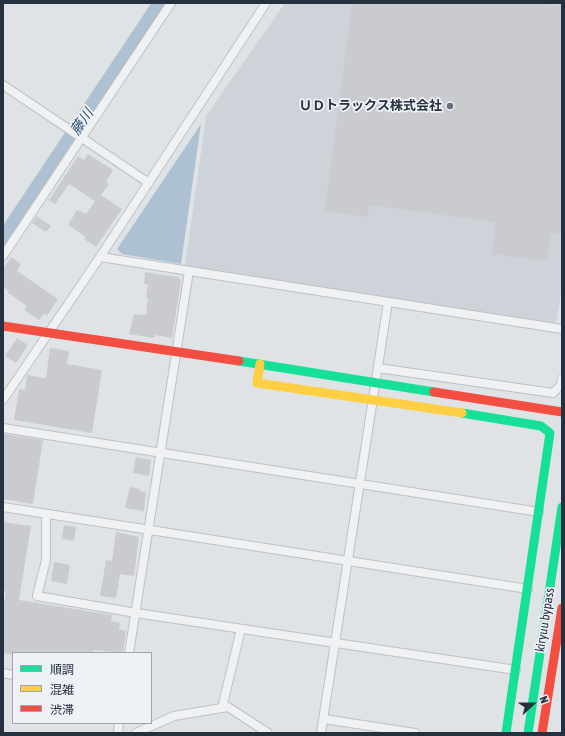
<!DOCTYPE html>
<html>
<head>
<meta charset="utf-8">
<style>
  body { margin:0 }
  #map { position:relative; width:565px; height:736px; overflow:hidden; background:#e0e3e6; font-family:"Asap Condensed","Noto Sans JP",sans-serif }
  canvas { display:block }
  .frame { position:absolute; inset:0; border:4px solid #263140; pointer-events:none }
  .legend { position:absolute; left:12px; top:652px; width:140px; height:72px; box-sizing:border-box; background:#eef1f6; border:1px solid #9ea4ad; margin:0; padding:5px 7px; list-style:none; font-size:12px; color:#263140 }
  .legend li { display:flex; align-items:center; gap:8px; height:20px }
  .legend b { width:20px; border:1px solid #9ea4ad }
  .north { position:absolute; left:513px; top:684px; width:40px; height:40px; -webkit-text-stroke:3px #eef1f6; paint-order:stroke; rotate:69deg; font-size:11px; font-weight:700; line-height:16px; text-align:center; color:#263140 }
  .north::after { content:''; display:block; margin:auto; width:14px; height:18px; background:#263140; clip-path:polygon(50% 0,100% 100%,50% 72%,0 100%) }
</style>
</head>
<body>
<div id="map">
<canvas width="565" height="736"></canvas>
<div class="frame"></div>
<ul class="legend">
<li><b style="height:5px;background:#16e098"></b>順調</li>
<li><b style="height:5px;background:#ffcf43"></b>混雑</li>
<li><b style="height:5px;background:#f24e42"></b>渋滞</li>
</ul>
<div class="north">N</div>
</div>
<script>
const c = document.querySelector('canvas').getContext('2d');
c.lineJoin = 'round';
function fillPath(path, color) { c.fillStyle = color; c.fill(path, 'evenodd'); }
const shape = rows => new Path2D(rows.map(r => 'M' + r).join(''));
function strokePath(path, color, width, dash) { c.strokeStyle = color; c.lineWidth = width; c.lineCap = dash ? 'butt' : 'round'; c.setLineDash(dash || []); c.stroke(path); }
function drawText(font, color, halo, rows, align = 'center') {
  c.font = font + ' "Asap Condensed","Noto Sans JP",sans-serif'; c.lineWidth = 3.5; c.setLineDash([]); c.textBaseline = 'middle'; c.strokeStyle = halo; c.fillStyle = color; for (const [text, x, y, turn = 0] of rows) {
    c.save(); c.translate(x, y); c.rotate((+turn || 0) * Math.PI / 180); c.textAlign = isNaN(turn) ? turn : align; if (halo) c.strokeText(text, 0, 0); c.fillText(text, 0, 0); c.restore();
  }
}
const built = shape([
  [285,3,562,3,562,287,556,324,185,266,206,116]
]);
const water = shape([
  [201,124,181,264,122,254,117,249]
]);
const river = shape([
  [3,240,161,3]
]);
const building = shape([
  [352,3,535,3,562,7,562,235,551,234,547,261,492,254,496,222,369,205,368,217,325,211],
  [88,154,113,170,106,182,109,184,101,195,122,209,96,247,84,239,86,237,68,225,77,210,86,214,95,201,69,184,55,204,49,200,78,156,84,160],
  [37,216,51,226,46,232,32,223],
  [11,257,21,264,17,271,58,299,47,316,44,314,39,320,24,310,27,306,8,293,9,291,3,286,3,269],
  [145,272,178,277,181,281,172,338,155,335,154,338,129,334,134,314,146,315,148,298,146,298,148,285,144,284],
  [17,338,28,345,16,363,5,356],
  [50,348,69,351,67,364,102,370,92,433,14,420,19,389,25,390,27,375,46,378],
  [3,434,43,440,33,504,3,499],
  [136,457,151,460,149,476,133,473],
  [130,487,140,489,140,491,146,492,144,511,125,508],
  [3,522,31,526,19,600,112,615,111,621,120,623,119,629,126,631,123,653,93,650,93,653,13,653,13,655,3,653,3,611,6,591,3,591],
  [64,525,76,527,74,541,62,539],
  [116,532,139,537,134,576,120,574,116,598,100,596,106,560,112,561],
  [54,562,70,565,67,584,51,581]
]);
const street = shape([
  [3,85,149,183],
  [3,256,171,3],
  [100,257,562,329],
  [378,368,553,393,561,385,562,379],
  [3,400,100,257,266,3],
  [3,428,539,512],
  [3,507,528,589],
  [46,514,46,560,37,596,136,613,516,670],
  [129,653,189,271],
  [3,673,13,675],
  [222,708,241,629],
  [324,719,415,733],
  [118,733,119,723],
  [136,733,174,716,228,707,268,733],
  [321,733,388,302]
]);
const fast = shape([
  [239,361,434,392],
  [462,413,541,426,550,433,506,733],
  [528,733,562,507]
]);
const slow = shape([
  [260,364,257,383,462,413]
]);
const jam = shape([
  [3,326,239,361],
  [434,392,562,412],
  [542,733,562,608]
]);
const markers = [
  [450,106,4,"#676f7a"]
];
const poiNames = [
  ["ＵＤトラックス株式会社",442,106]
];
const streetNames = [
  ["kiryuu bypass",545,620,-81]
];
const waterNames = [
  ["藤川",82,122,-56]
];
fillPath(built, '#ced3da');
fillPath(water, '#adc1d3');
strokePath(river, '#adc1d3', 16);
fillPath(building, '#c9cbce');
strokePath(street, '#bec1c4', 10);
strokePath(street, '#f0f1f3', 8);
strokePath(fast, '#16e098', 9);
strokePath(slow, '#ffcf43', 9);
strokePath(jam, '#f24e42', 9);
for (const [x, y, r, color] of markers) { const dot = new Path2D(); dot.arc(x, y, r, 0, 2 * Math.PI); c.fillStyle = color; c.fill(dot); strokePath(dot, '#eef1f6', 1.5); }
drawText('bold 13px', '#263140', '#eef1f6', poiNames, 'right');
drawText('13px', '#263140', '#eef1f6', streetNames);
drawText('italic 14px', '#2f5276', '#eef1f6', waterNames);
</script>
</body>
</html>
